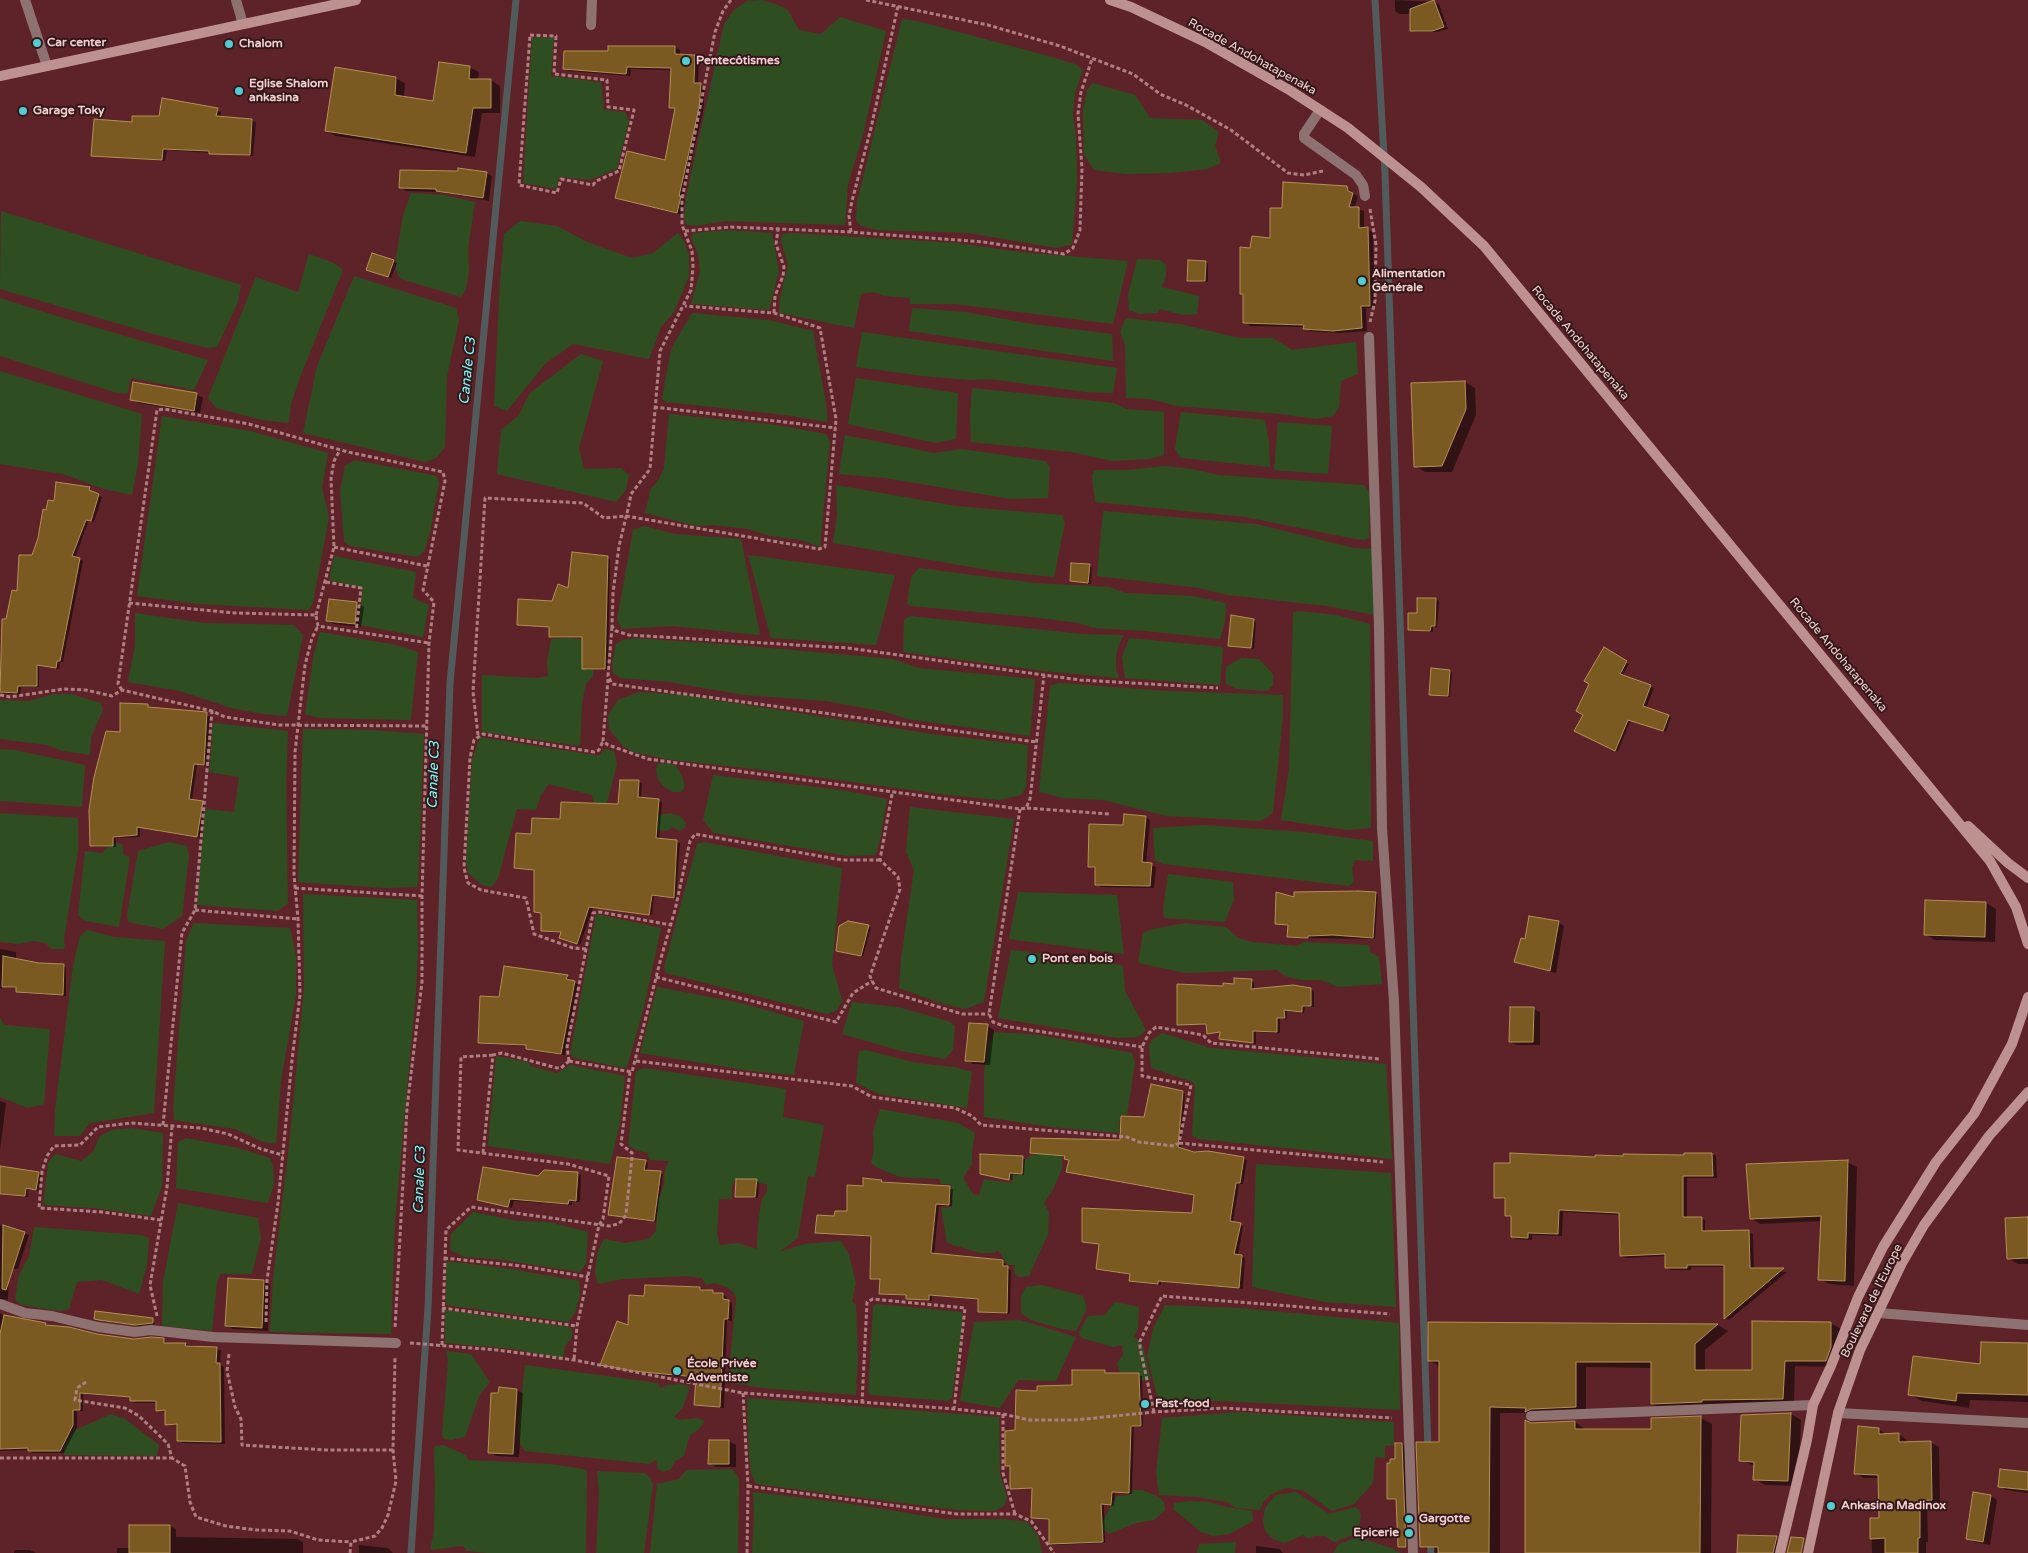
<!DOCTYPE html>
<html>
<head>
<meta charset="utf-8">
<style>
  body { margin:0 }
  canvas { display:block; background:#5e2328 }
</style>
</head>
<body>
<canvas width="2028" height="1553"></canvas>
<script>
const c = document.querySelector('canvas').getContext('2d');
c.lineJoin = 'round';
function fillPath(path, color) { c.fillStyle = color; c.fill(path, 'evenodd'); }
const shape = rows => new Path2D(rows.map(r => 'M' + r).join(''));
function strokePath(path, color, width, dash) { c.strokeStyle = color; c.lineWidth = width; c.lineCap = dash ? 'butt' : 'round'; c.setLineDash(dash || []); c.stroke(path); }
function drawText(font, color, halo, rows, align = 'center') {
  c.font = font + ' "Varela Round",sans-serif'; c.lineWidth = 4; c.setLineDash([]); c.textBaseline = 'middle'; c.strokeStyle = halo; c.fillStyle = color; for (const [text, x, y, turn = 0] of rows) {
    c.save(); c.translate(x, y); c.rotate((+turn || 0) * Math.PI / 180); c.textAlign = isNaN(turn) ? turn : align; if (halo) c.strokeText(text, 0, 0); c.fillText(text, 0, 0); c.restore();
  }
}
const green = shape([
  [760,0,773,3,787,9,799,30,821,34,840,17,886,31,863,135,848,184,845,225,725,221,695,226,686,225,684,217,686,197,724,24,734,10,747,1],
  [902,19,917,21,1041,54,1075,64,1083,70,1075,93,1073,116,1076,138,1077,182,1072,244,1057,248,969,233,878,230,861,226,856,220,857,202],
  [532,37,554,38,551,76,601,82,604,110,625,112,629,121,617,169,590,180,559,177,556,189,523,183],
  [1092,83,1135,95,1150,118,1202,120,1219,132,1215,146,1221,163,1207,169,1170,173,1126,174,1094,170,1084,155,1083,108,1087,91],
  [411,193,444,195,475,202,468,248,469,271,466,289,461,297,401,279,396,270,396,257,403,215],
  [1,211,241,285,238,302,217,347,207,348,157,335,0,289],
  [520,221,557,226,587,242,632,258,653,253,678,233,684,241,689,255,689,276,674,312,661,327,649,359,573,344,546,363,507,411,494,406,500,281,504,234],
  [730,230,772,233,779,271,769,310,691,304,700,271,698,254,691,237,693,233],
  [792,233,956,243,1020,252,1128,261,1113,324,996,309,954,304,910,304,910,298,885,296,873,292,861,294,854,328,779,313,780,298,788,265,781,241,782,234],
  [309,254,334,263,343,270,301,375,291,404,289,423,262,420,216,408,208,398,256,277,298,292],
  [1137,259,1160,260,1166,265,1166,277,1161,287,1199,296,1197,314,1183,315,1160,309,1157,313,1140,314,1129,310,1128,295],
  [354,276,456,308,459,320,447,376,445,447,436,458,425,462,303,433,317,366],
  [0,298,63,318,208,360,194,390,131,378,127,394,114,392,0,356],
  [912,308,965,312,1032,324,1112,334,1113,361,909,331],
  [692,313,769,320,813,331,827,410,827,422,786,415,666,402,662,399,671,349],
  [1126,318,1180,324,1239,338,1273,338,1292,350,1356,342,1358,374,1341,381,1339,407,1333,416,1316,419,1280,414,1177,406,1150,399,1126,398,1125,344,1120,332],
  [862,332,1117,368,1113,393,1085,392,990,379,970,380,923,376,856,367],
  [581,354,603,361,579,448,584,469,621,468,629,475,626,490,616,502,497,474,501,430,518,416,530,393],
  [0,371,142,414,138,464,132,495,104,489,63,474,0,464],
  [856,378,958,393,956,439,936,443,848,424],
  [972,388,1114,403,1126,409,1164,412,1164,455,1149,459,1112,461,1071,452,971,442,970,415],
  [1181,412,1265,420,1269,442,1270,467,1181,458,1175,449],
  [669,414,776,425,826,434,830,442,820,547,801,540,770,536,748,529,713,525,696,526,645,513,651,488,658,481,664,468],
  [162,416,250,431,328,453,322,488,329,517,313,602,309,610,199,604,137,596],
  [1278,422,1332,426,1328,474,1274,470],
  [845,435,934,453,961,449,1045,461,1050,467,1048,498,1011,499,885,478,839,474],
  [354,460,437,476,439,483,430,532,425,550,418,557,350,546,344,541,340,491,345,466],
  [1165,466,1192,469,1218,475,1364,485,1370,493,1369,538,1364,540,1350,538,1245,517,1095,502,1092,477,1094,470,1126,470],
  [836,485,956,506,1062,515,1065,523,1054,577,994,571,833,543,837,514],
  [1103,511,1256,524,1354,548,1375,549,1374,615,1327,606,1228,595,1199,588,1097,576],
  [644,526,675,534,741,539,760,635,673,626,622,629,617,620,633,530],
  [748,555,895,575,876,645,771,638],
  [334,556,416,572,413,598,429,605,423,637,359,625,362,588,329,580],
  [919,568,1035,583,1109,587,1126,593,1193,596,1226,603,1225,621,1220,639,1146,631,1093,628,1079,623,1032,617,910,606,907,603,911,577],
  [1299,611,1337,615,1370,624,1371,828,1347,830,1281,820,1289,769,1293,612],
  [135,613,204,623,294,625,303,635,287,716,263,714,231,708,180,691,128,682,135,645],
  [910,616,1082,634,1124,635,1119,644,1116,656,1116,670,1119,676,1117,678,1044,671,903,652,904,620],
  [320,632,396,645,418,652,411,720,319,718,305,714,314,653],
  [568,638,597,641,593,676,586,684,582,702,580,746,482,732,482,675,537,678,548,676,547,661,551,639],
  [634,638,736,645,893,659,919,668,1035,679,1030,736,908,719,886,712,826,701,744,695,669,682,621,678,613,673,612,662,616,644,623,640],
  [1129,638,1223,647,1220,685,1125,678,1122,657],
  [1241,658,1259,659,1273,674,1273,685,1267,691,1237,689,1226,684,1226,667],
  [1059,683,1168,691,1283,695,1283,717,1273,812,1268,817,1259,821,1167,816,1103,800,1063,798,1039,792,1050,686],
  [639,692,683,695,932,734,1028,745,1026,787,1021,795,999,800,948,795,780,772,665,759,633,752,623,746,609,729,608,715,618,700],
  [54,694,71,694,101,703,103,710,91,737,90,755,63,751,47,745,0,739,0,700,29,701],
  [213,723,288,731,286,782,288,903,278,911,197,905,205,809,234,812,239,777,209,772],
  [303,729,372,730,424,734,418,887,384,888,298,882],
  [480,737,599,756,604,749,614,751,617,764,603,818,595,808,592,795,549,784,541,795,536,810,517,809,498,878,492,887,482,885,468,873,466,860,472,760],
  [0,749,15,750,85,765,82,807,0,801],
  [668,763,675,765,682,775,685,786,681,792,673,792,663,786,658,779,656,771,657,764],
  [713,775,841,790,887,799,880,841,875,855,848,856,714,833,703,820],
  [910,807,1014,819,984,1002,965,1009,940,1003,899,988,901,959,914,870,906,852],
  [0,813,78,818,78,851,64,939,65,946,63,949,52,949,45,943,34,941,19,944,0,942],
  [670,813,680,816,686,823,685,828,679,831,673,827,666,831,654,829,653,816],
  [1202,825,1303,832,1373,841,1373,861,1355,860,1352,868,1354,882,1349,886,1164,864,1155,860,1153,828],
  [169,842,187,846,189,856,182,916,163,929,128,922,127,915,138,851],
  [704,842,842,868,832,965,842,1000,837,1010,827,1014,666,973,664,967,697,844],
  [112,843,122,844,124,855,130,857,119,927,85,921,78,915,85,851,102,853],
  [1168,874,1233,882,1234,899,1225,922,1164,918,1163,909],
  [1018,892,1117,895,1124,954,1009,939],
  [303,894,417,900,418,949,416,992,395,1221,391,1334,270,1332,273,1279,289,1146,304,988],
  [596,914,661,928,644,1007,627,1067,624,1068,575,1058,570,1054],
  [194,923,290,928,296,956,296,995,281,1081,276,1144,261,1141,235,1129,174,1120,173,1108,186,941],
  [1185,923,1226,927,1238,938,1252,942,1297,946,1304,942,1369,945,1371,953,1379,957,1382,984,1338,987,1321,980,1301,980,1285,976,1277,970,1185,973,1138,963,1143,933,1152,929],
  [87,930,114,937,165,941,154,1113,90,1123,80,1136,54,1136,55,1110,73,967,80,936],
  [1011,950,1099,960,1123,966,1125,991,1146,1030,1138,1037,1118,1038,998,1018],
  [657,987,741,1003,804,1021,794,1075,751,1071,640,1053],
  [852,1002,898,1007,948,1021,955,1026,953,1050,945,1059,901,1051,842,1034],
  [0,1017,4,1025,50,1029,44,1104,28,1108,0,1097],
  [994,1032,1040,1035,1132,1053,1135,1063,1127,1115,1120,1115,1119,1133,1052,1127,984,1117,984,1073,988,1046],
  [1162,1033,1211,1048,1386,1064,1392,1159,1199,1139,1192,1136,1195,1087,1193,1082,1151,1068,1149,1045,1153,1039],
  [866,1050,917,1063,954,1067,972,1072,967,1108,879,1094,856,1083,859,1051],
  [496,1056,529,1062,530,1066,557,1073,570,1065,625,1076,620,1124,610,1164,488,1146],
  [644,1068,786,1089,783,1117,824,1125,815,1177,808,1176,798,1238,779,1252,804,1244,841,1241,849,1255,856,1283,852,1302,856,1305,858,1356,856,1395,762,1388,728,1382,736,1299,734,1293,727,1287,714,1283,706,1285,702,1278,686,1276,623,1279,598,1284,595,1273,597,1253,604,1239,625,1243,649,1239,656,1231,658,1200,664,1185,665,1169,669,1161,650,1160,647,1153,636,1150,628,1145,636,1071],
  [736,1179,756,1179,756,1183,767,1184,767,1192,762,1199,758,1222,757,1249,738,1243,720,1245,717,1234,719,1199,732,1199,732,1185],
  [880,1109,958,1123,975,1133,972,1150,972,1164,963,1178,973,1194,979,1195,984,1179,1012,1183,1011,1175,1023,1175,1024,1161,1031,1155,1041,1154,1042,1147,1062,1154,1062,1168,1053,1190,1044,1203,1049,1212,1048,1234,1029,1276,1019,1277,1015,1274,1014,1265,1008,1265,998,1250,994,1253,980,1253,947,1243,941,1208,952,1207,951,1184,941,1184,939,1179,900,1177,878,1168,871,1163,874,1150,873,1132],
  [132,1128,163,1133,162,1186,151,1216,94,1208,43,1205,48,1163,55,1154,81,1161,93,1152,100,1136,112,1130],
  [186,1138,238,1148,270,1158,273,1167,274,1184,268,1203,176,1188,178,1142],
  [1256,1164,1391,1173,1396,1307,1325,1302,1252,1287],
  [178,1203,258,1218,261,1238,252,1274,220,1274,217,1283,212,1331,162,1326,163,1282],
  [473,1212,517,1221,549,1222,588,1232,586,1263,580,1272,495,1259,464,1257,450,1250,451,1234],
  [34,1227,141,1235,149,1238,147,1265,139,1294,102,1280,77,1282,69,1309,60,1311,21,1305,15,1299,19,1274,29,1257],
  [446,1261,510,1269,579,1281,580,1295,575,1313,568,1322,446,1305],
  [1042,1285,1083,1296,1087,1309,1076,1331,1062,1329,1031,1320,1021,1313,1021,1296,1026,1287],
  [1115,1302,1139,1307,1138,1329,1134,1336,1143,1346,1151,1379,1141,1381,1139,1373,1120,1372,1117,1363,1123,1355,1122,1345,1113,1347,1082,1338,1080,1336,1079,1332,1088,1316,1105,1315],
  [876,1304,962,1312,963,1318,952,1398,949,1401,871,1395,868,1393,873,1307],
  [1165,1305,1240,1308,1399,1323,1400,1410,1220,1401,1159,1403,1147,1356,1153,1329],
  [445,1310,570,1327,573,1332,571,1339,565,1346,563,1358,513,1349,445,1343],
  [1020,1320,1076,1337,1056,1381,1018,1380,1000,1408,960,1401,974,1322],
  [446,1351,471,1354,490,1382,479,1396,465,1437,451,1440,444,1439,442,1435,448,1361],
  [525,1365,658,1383,660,1388,668,1385,680,1384,690,1387,683,1407,674,1417,680,1420,697,1418,705,1421,699,1429,690,1435,684,1456,675,1461,671,1469,663,1472,658,1469,656,1460,649,1464,525,1451,520,1443,518,1429],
  [747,1398,999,1417,1000,1474,1007,1497,1004,1506,994,1511,957,1510,756,1484,751,1473,749,1456],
  [1236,1412,1394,1422,1394,1445,1385,1446,1385,1458,1375,1457,1373,1483,1354,1504,1332,1511,1304,1491,1294,1489,1286,1488,1270,1495,1263,1502,1260,1510,1236,1508,1227,1502,1198,1497,1159,1495,1156,1473,1162,1418],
  [111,1414,125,1419,159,1445,157,1456,64,1455,64,1447,73,1431],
  [443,1445,466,1455,468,1460,550,1464,584,1469,587,1471,586,1553,488,1553,467,1551,463,1546,430,1550,434,1531,435,1490,434,1451,434,1446],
  [732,1469,739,1478,738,1553,650,1553,657,1484,679,1479,686,1470],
  [597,1471,644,1473,650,1477,653,1485,644,1553,596,1553,599,1493],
  [1133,1490,1142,1490,1159,1497,1164,1502,1165,1510,1154,1520,1136,1523,1109,1534,1102,1528,1102,1522,1110,1508,1117,1496,1129,1495],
  [753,1492,838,1502,944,1519,1004,1519,1027,1522,1038,1535,1042,1553,752,1553,754,1517],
  [1296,1492,1329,1514,1355,1507,1359,1510,1361,1515,1358,1533,1334,1542,1325,1536,1314,1536,1309,1539,1303,1535,1285,1543,1273,1539,1265,1531,1263,1521,1265,1508,1276,1495],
  [1189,1501,1210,1502,1225,1507,1252,1511,1253,1521,1229,1534,1213,1536,1201,1532,1173,1509,1174,1503],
  [1358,1537,1394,1549,1401,1553,1333,1553,1339,1544],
  [1236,1542,1235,1553,1197,1553,1199,1544]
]);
const shadow = shape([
  [1395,0,1434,2,1439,4,1448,29,1437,32,1416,32,1411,30,1411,14,1399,14,1395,11],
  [610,47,675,47,680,50,680,55,694,56,699,59,698,84,705,87,703,111,683,199,685,200,682,215,617,198,666,162,676,110,671,107,672,70,631,69,630,76,569,71,564,69,610,52],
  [469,67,479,72,478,80,491,80,500,86,500,113,482,113,475,157,336,136,326,131,395,78,405,83,404,97,434,102],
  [217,110,221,112,220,117,256,122,253,156,167,150,165,161,93,155,133,123],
  [487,173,492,176,489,201,440,192,406,191,401,188],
  [1346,187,1358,197,1354,208,1364,211,1364,229,1373,232,1375,308,1366,308,1367,331,1339,333,1310,331,1305,327,1250,326,1244,322,1244,296,1241,293,1251,249,1271,239,1283,209],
  [373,254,397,263,391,278,370,271],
  [1205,262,1208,264,1208,282,1188,280],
  [1465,382,1475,388,1476,415,1452,472,1425,472,1415,466,1412,384],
  [196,394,203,398,200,413,138,403,131,399],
  [89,488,92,492,102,497,94,522,89,520,75,558,83,561,63,662,60,662,59,669,39,666,39,687,21,687,20,695,0,693,2,620,7,620,32,557,47,511,55,503],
  [607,558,610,559,608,670,586,670,583,668,583,638,554,638,551,637,551,628,518,624,570,590],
  [1089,565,1092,567,1091,584,1071,581],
  [1436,599,1439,601,1437,627,1433,627,1433,632,1409,630],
  [330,600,357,603,364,607,361,627,334,624,328,620],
  [1253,620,1256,622,1254,649,1229,645],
  [1604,649,1629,664,1622,676,1654,688,1646,708,1671,717,1666,732,1631,720,1618,751,1575,731,1584,714,1590,684],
  [1450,671,1452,672,1450,697,1430,694],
  [148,705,151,709,210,716,207,766,197,765,192,801,205,804,200,838,140,828,140,837,116,838,116,847,95,847,91,845,92,833,89,831,95,777,121,734],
  [621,782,639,782,642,783,641,799,662,802,659,839,680,843,676,899,654,896,652,915,593,908,580,945,561,938,562,933,545,932,542,930,542,914,535,912,535,871,516,867,532,836,561,821,619,806],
  [1146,817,1150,820,1146,864,1156,867,1154,888,1101,887,1096,884,1096,869,1090,866,1124,826],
  [1376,893,1378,895,1375,939,1291,938,1288,936,1289,926,1276,923,1295,899],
  [1986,903,1996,909,1995,942,1935,940,1925,934],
  [1558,922,1564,926,1556,973,1515,962,1526,941],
  [868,926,871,928,863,957,837,951],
  [0,949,16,952,16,960,66,967,66,996,20,993,18,988,0,988],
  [505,967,568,977,571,979,570,981,578,984,565,1055,531,1051,527,1049,527,1046,483,1044,479,1042,500,998],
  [1251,980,1254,982,1254,990,1311,989,1314,991,1314,1007,1305,1007,1304,1013,1287,1011,1287,1019,1280,1019,1280,1033,1256,1032,1256,1044,1224,1040,1221,1039,1221,1033,1209,1033,1208,1025,1178,1024,1224,988],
  [1533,1009,1540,1012,1540,1045,1517,1045,1510,1042],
  [987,1026,994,1030,990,1065,973,1064,967,1060],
  [1182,1092,1185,1094,1181,1149,1247,1160,1243,1184,1239,1184,1233,1223,1243,1226,1238,1256,1245,1258,1243,1289,1161,1282,1161,1285,1134,1282,1131,1280,1131,1275,1097,1269,1101,1245,1083,1241,1194,1214,1196,1196,1071,1173,1070,1161,1066,1157,1031,1153,1122,1141,1145,1118],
  [0,1101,6,1103,0,1151],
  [1685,1154,1712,1154,1716,1156,1717,1178,1687,1178,1687,1218,1701,1218,1705,1220,1705,1232,1748,1232,1753,1234,1754,1270,1787,1272,1729,1320,1726,1318,1726,1267,1691,1267,1691,1270,1671,1270,1667,1268,1667,1256,1625,1258,1621,1255,1620,1215,1563,1212,1562,1236,1532,1235,1532,1240,1516,1239,1512,1236,1512,1218,1506,1215,1506,1200,1496,1197,1596,1159,1685,1156],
  [1022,1158,1025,1159,1024,1175,1013,1174,1012,1180,981,1174],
  [645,1161,648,1163,647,1171,663,1174,656,1222,609,1215],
  [1847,1162,1857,1167,1854,1286,1829,1284,1819,1279,1822,1221,1760,1224,1751,1218],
  [0,1167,41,1175,39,1191,28,1189,28,1197,0,1195],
  [577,1173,581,1175,580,1202,572,1202,572,1205,514,1201,512,1208,478,1199,538,1177],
  [756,1180,759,1182,758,1198,737,1197],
  [881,1181,953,1189,952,1206,939,1206,934,1254,994,1259,1006,1264,1006,1268,1011,1270,1010,1314,982,1313,979,1311,979,1300,932,1296,932,1301,911,1300,908,1296,884,1295,881,1293,881,1280,871,1278,872,1237,817,1233,835,1217,848,1213,864,1187],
  [2028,1218,2028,1264,2018,1264,2008,1258],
  [0,1225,29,1235,18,1269,9,1269,8,1300,3,1299,0,1302],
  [264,1281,270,1285,268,1331,233,1329,227,1326],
  [700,1288,723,1295,727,1297,727,1301,732,1303,732,1321,727,1320,724,1408,695,1404,697,1378,636,1373,602,1365,630,1327,645,1297],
  [0,1313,4,1316,97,1335,134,1340,164,1340,168,1344,185,1344,221,1350,220,1365,224,1367,225,1444,182,1443,178,1440,178,1426,167,1424,166,1412,157,1410,157,1403,135,1403,131,1398,83,1394,83,1411,77,1411,77,1427,64,1453,33,1453,28,1450,0,1451],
  [95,1318,152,1319,155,1324,139,1326],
  [1429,1323,1718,1325,1728,1331,1705,1350,1705,1371,1753,1371,1831,1323,1841,1329,1841,1353,1836,1367,1795,1366,1794,1405,1662,1410,1652,1404,1652,1368,1586,1367,1586,1413,1500,1413,1500,1553,1439,1553,1432,1552,1421,1546,1440,1443,1440,1367,1429,1360],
  [2028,1344,2028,1402,1970,1400,1969,1408,1922,1401,1909,1394],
  [1105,1371,1108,1375,1142,1376,1143,1427,1134,1427,1132,1494,1115,1493,1114,1506,1104,1505,1105,1543,1053,1545,1050,1543,1050,1520,1033,1517,1033,1489,1011,1488,1011,1467,1006,1465,1016,1431,1038,1392,1073,1386],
  [516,1390,523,1393,519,1457,496,1456,490,1452,499,1394],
  [1791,1414,1801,1420,1798,1486,1765,1485,1754,1479,1755,1466,1741,1460],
  [1701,1418,1712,1424,1711,1553,1526,1553,1531,1424,1575,1422,1586,1430,1652,1431],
  [1859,1427,1879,1429,1887,1435,1898,1434,1906,1439,1907,1443,1930,1442,1939,1447,1940,1504,1927,1505,1928,1542,1926,1542,1926,1553,1872,1553,1871,1519,1880,1519,1879,1478,1864,1478,1856,1473],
  [729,1441,736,1445,736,1467,716,1467,710,1463],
  [1402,1444,1405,1446,1408,1548,1399,1546,1397,1500,1388,1499],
  [2028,1473,2028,1493,2006,1490,1999,1486],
  [1991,1496,1997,1500,1990,1545,1974,1542,1967,1538],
  [130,1526,170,1526,176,1529,176,1537,297,1539,303,1542,303,1553,117,1553,117,1548,130,1548],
  [1774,1538,1785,1544,1784,1553,1738,1553],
  [359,1545,388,1548,393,1553,359,1553],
  [1256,1546,1280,1549,1283,1553,1256,1553],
  [14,1550,30,1550,36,1553,14,1553]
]);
const stream = shape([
  [1375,0,1385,173,1428,1450],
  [1430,1538,1431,1553],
  [411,1553,428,1308,450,683,516,0]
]);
const building = shape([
  [1434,0,1444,27,1432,31,1410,31,1410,9,1434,0],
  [608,46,675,46,675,54,695,55,694,83,701,83,699,108,679,196,681,196,677,213,615,198,627,151,665,160,675,108,669,108,671,68,627,67,626,74,563,69,564,51,608,51,608,46],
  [439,62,470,66,469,79,491,79,491,108,473,108,466,153,325,131,335,67,396,77,395,95,433,101,439,62],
  [162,98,218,108,216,116,252,119,250,155,209,154,209,151,163,149,162,160,91,156,94,119,132,122,132,116,159,116,162,98],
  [458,168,487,172,483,198,436,191,436,189,399,188,400,170,458,171,458,168],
  [1283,182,1347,186,1348,191,1353,193,1349,207,1359,207,1359,228,1368,227,1370,306,1361,306,1362,328,1333,331,1303,329,1304,325,1243,323,1243,294,1240,294,1240,247,1250,248,1252,236,1270,238,1270,208,1282,208,1283,182],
  [372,253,394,260,388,277,366,270,372,253],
  [1188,260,1206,261,1205,281,1187,281,1188,260],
  [1465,381,1466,409,1442,466,1414,467,1411,383,1465,381],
  [133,382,197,393,194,411,130,400,133,382],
  [56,482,90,487,89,490,99,494,91,521,86,520,72,556,80,558,60,661,57,661,56,668,37,665,37,686,18,686,17,693,0,692,2,619,6,619,12,590,17,591,19,555,32,555,38,538,43,509,46,510,48,500,54,501,56,482],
  [572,552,608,556,605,669,582,669,582,637,549,637,549,627,517,625,518,599,552,601,558,584,568,588,572,552],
  [1071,563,1090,564,1088,583,1070,581,1071,563],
  [1417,598,1436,598,1435,626,1431,626,1430,631,1408,630,1408,613,1417,613,1417,598],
  [329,599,357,602,355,624,326,621,329,599],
  [1231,615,1254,619,1251,648,1228,646,1231,615],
  [1604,647,1627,661,1620,674,1651,685,1643,706,1669,715,1663,731,1628,720,1615,751,1574,731,1583,715,1576,711,1589,684,1584,681,1604,647],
  [1431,668,1450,670,1448,696,1429,695,1431,668],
  [120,703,148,704,148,707,207,712,204,765,194,764,189,799,203,801,197,837,137,827,137,835,113,837,113,846,90,846,89,810,94,777,106,731,120,732,120,703],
  [620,780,639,780,638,797,659,799,656,838,677,840,674,898,652,895,649,915,589,907,577,944,559,938,561,932,541,931,541,913,534,912,534,870,514,868,516,833,531,834,532,818,560,819,561,802,618,804,620,780],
  [1124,814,1146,816,1142,862,1152,863,1150,886,1095,885,1095,867,1088,867,1089,824,1123,825,1124,814],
  [1358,891,1376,892,1373,938,1333,935,1308,936,1308,938,1287,937,1288,925,1275,924,1276,892,1294,897,1294,892,1358,891],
  [1925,900,1986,902,1985,937,1924,935,1925,900],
  [1529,916,1559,921,1550,971,1514,962,1521,938,1525,939,1529,916],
  [848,921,869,925,861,956,836,951,839,926,848,921],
  [3,956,39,963,64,964,63,995,16,992,16,987,2,987,3,956],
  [504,966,568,975,566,979,575,981,561,1054,526,1049,526,1045,478,1043,480,996,499,997,504,966],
  [1234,978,1252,979,1251,989,1293,985,1311,988,1311,1006,1302,1006,1302,1012,1284,1010,1285,1018,1277,1018,1277,1032,1253,1031,1253,1043,1219,1039,1220,1032,1207,1034,1206,1024,1177,1025,1177,984,1223,986,1223,983,1234,984,1234,978],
  [1510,1007,1534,1007,1533,1042,1509,1042,1510,1007],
  [969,1023,988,1024,984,1062,965,1061,969,1023],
  [1151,1084,1183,1091,1178,1147,1194,1152,1208,1151,1244,1157,1240,1183,1236,1183,1230,1221,1241,1223,1234,1254,1242,1255,1239,1288,1158,1281,1158,1284,1129,1281,1130,1274,1096,1269,1099,1244,1082,1242,1082,1208,1192,1213,1194,1195,1066,1172,1069,1160,1064,1159,1065,1156,1030,1153,1031,1138,1120,1140,1121,1116,1144,1117,1151,1084],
  [1510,1153,1595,1157,1595,1155,1623,1156,1623,1154,1684,1155,1684,1153,1712,1153,1713,1176,1683,1176,1683,1217,1702,1217,1702,1231,1749,1230,1750,1268,1784,1268,1724,1319,1724,1265,1687,1265,1687,1268,1665,1268,1665,1254,1620,1256,1619,1213,1559,1210,1558,1234,1528,1233,1528,1238,1511,1237,1511,1216,1505,1216,1505,1198,1494,1198,1494,1163,1510,1163,1510,1153],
  [980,1154,1023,1156,1022,1174,1010,1173,1009,1180,980,1174,980,1154],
  [617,1157,646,1160,644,1170,661,1171,654,1221,608,1215,617,1157],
  [1848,1160,1845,1281,1818,1280,1821,1216,1750,1219,1746,1164,1848,1160],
  [0,1166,39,1172,36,1190,26,1188,25,1196,0,1194,0,1166],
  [483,1167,538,1176,544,1170,578,1172,576,1201,569,1200,568,1204,510,1199,508,1207,477,1200,483,1167],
  [863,1178,882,1180,881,1182,950,1186,949,1205,936,1204,931,1253,1003,1260,1003,1266,1008,1266,1007,1313,978,1312,978,1299,929,1295,929,1300,906,1299,906,1295,879,1294,880,1279,870,1279,871,1236,815,1233,817,1215,834,1216,835,1211,847,1211,847,1185,863,1186,863,1178],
  [736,1179,757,1179,755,1197,735,1197,736,1179],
  [2028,1217,2028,1258,2007,1259,2005,1218,2028,1217],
  [3,1225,25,1232,6,1290,2,1289,3,1225],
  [228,1278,264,1280,262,1328,225,1326,228,1278],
  [645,1285,700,1287,700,1290,713,1290,713,1293,723,1293,723,1299,729,1300,728,1319,724,1319,720,1407,694,1405,696,1377,632,1371,600,1365,617,1321,628,1325,629,1295,644,1296,645,1285],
  [95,1311,153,1318,153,1323,135,1325,99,1320,94,1319,95,1311],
  [4,1315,46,1323,45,1325,69,1327,97,1334,134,1339,151,1337,164,1338,164,1343,186,1343,185,1346,217,1347,216,1363,220,1363,221,1442,177,1441,177,1424,165,1425,165,1410,156,1411,156,1401,130,1401,130,1397,80,1393,80,1410,73,1410,73,1425,60,1451,28,1451,28,1448,0,1449,0,1334,4,1315],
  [1752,1321,1831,1322,1831,1347,1826,1361,1785,1361,1783,1399,1702,1400,1702,1402,1651,1404,1651,1362,1576,1362,1576,1407,1531,1409,1525,1412,1526,1408,1490,1407,1489,1553,1438,1553,1438,1547,1420,1547,1416,1442,1439,1442,1439,1361,1428,1361,1428,1322,1718,1324,1695,1344,1695,1370,1752,1370,1752,1321],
  [1981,1342,2028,1343,2028,1395,1957,1393,1956,1401,1908,1395,1913,1356,1980,1364,1981,1342],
  [1072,1370,1105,1370,1105,1373,1139,1373,1141,1426,1131,1426,1129,1493,1112,1492,1111,1505,1101,1504,1103,1542,1049,1544,1049,1519,1031,1518,1032,1488,1010,1489,1010,1466,1005,1466,1005,1431,1015,1430,1016,1390,1037,1391,1037,1386,1072,1385,1072,1370],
  [499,1387,517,1389,513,1454,488,1453,491,1393,498,1393,499,1387],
  [1791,1413,1788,1481,1753,1480,1754,1462,1739,1461,1741,1415,1791,1413],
  [1701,1416,1700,1553,1525,1553,1525,1420,1531,1423,1575,1421,1575,1429,1651,1429,1651,1418,1701,1416],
  [1858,1426,1879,1428,1879,1434,1899,1433,1899,1442,1931,1441,1932,1500,1920,1501,1920,1538,1918,1538,1918,1553,1885,1553,1885,1538,1870,1539,1870,1518,1879,1518,1878,1475,1854,1474,1858,1426],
  [709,1440,729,1440,729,1464,708,1464,709,1440],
  [1395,1443,1402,1443,1406,1547,1398,1547,1396,1499,1387,1499,1387,1463,1390,1463,1390,1459,1395,1459,1395,1443],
  [2000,1469,2028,1472,2028,1490,1998,1487,2000,1469],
  [1973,1492,1991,1495,1983,1542,1966,1539,1973,1492],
  [129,1525,170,1525,170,1553,129,1553,129,1525],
  [1738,1535,1777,1536,1773,1553,1737,1553,1738,1535],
  [1791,1537,1804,1538,1801,1553,1787,1553,1791,1537]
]);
const path = shape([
  [731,0,723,11,715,32,682,199,682,225,692,251,693,266,691,290,660,351,650,469,631,494,629,505,619,546,613,593,612,626,616,631,629,635,848,648,1080,680,1218,688],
  [866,0,988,25,1060,46,1133,74,1160,94,1186,105,1231,130,1288,173,1304,175,1323,171],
  [530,35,556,36,554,74,607,80,608,107,634,110,619,171,596,181,593,185,561,179,557,193,519,185,530,35],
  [1370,209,1376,245,1375,301,1370,322],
  [685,231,731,227,851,232,983,242,1064,254,1073,248,1080,230,1082,169,1078,114,1081,92,1092,59],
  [851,232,849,216,852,201,871,128,898,6],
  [774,313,775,296,783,276,784,267,776,244,778,230],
  [654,407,836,428],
  [334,547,427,566],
  [326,582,361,588,356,632],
  [129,603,235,613,316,615,318,626,429,643],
  [316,615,334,547,331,479,334,461,340,450],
  [612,627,608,676,612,684,1036,742],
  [608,679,603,741,608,745,648,759,1020,809,1026,808,1030,799,1044,675],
  [122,690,118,684,157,410,164,409,249,424,348,452,443,472,445,481,423,590,434,602,429,643,422,896,422,982,407,1108,395,1328],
  [0,695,10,697,64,689,86,690,112,696,122,690,212,711,225,717,259,722,279,725,427,726],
  [478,735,473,692,485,498,583,503,604,518,626,516,819,549,825,547,836,419,820,328,774,313,685,306],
  [892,794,880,860,898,877,900,889,870,976,872,981,876,988,962,1014,989,1014],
  [1027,808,1109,814],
  [1020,809,989,1014,993,1022,1004,1026,1142,1047],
  [295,888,422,896],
  [195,910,298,919],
  [586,949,573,948,534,934,526,898,481,890,468,883,464,868,470,758,474,740,483,734,594,752,599,750,603,741],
  [656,977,836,1022,853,993,872,981],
  [493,1055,461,1057,458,1150,568,1164,609,1176,603,1219,599,1225,577,1326,574,1360],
  [569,1061,632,1072,661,958,675,910,690,841,695,834,842,860,880,860],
  [569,1061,567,1047,593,913,600,912,671,925],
  [636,1061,852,1086,872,1097,955,1108,972,1116,981,1125,1127,1137,1139,1142,1174,1146,1179,1143,1191,1085,1142,1076,1142,1047,1149,1033,1156,1027,1203,1035,1211,1043,1380,1059],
  [163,1125,182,933,195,910,212,711],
  [1179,1143,1383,1162],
  [483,1153,493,1055,502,1053,557,1068,561,1068,569,1061],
  [161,1220,102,1212,39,1208,42,1171,47,1156,54,1146,80,1145,98,1127,131,1123,201,1128,228,1134,261,1149,283,1155],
  [444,1258,522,1266,588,1277],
  [442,1308,577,1326],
  [157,1316,150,1285,167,1187,172,1126],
  [266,1322,267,1280,278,1203,292,1060,300,995,298,919,294,875,295,752,305,665,312,638,318,626],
  [410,1343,497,1350,574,1360,743,1393,954,1409,1003,1414,1029,1420,1075,1420,1154,1412,1223,1408,1392,1418],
  [442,1345,446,1230,471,1207,609,1226,618,1224,623,1220,626,1214,632,1157,632,1153,621,1144,630,1072],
  [229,1354,227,1371,235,1407,241,1419,242,1445,326,1450,393,1450],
  [86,1382,77,1388,75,1400,125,1408,139,1416,168,1444,172,1458,185,1466,190,1502,196,1517,226,1526,256,1530,290,1531,318,1540,351,1542],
  [743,1393,748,1486,747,1553],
  [862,1403,867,1302,873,1299,965,1308,954,1409],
  [1154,1412,1140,1348,1140,1341,1162,1296,1390,1314],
  [1003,1414,1003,1473,1015,1514],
  [0,1458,172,1458],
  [748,1486,957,1514,1015,1514,1031,1521,1054,1553],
  [350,1553,351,1542,375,1536,382,1528,388,1515,396,1481,393,1450,395,1358]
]);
const service = shape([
  [25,0,47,66],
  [236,0,243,24],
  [1879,1313,2028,1325],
  [1838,1413,2028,1423],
  [1531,1416,1813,1405]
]);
const minor = shape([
  [591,25,592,0],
  [1320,110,1304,134,1304,138,1356,175,1363,185,1365,196],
  [1369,337,1379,627,1382,828,1394,1002,1413,1553],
  [0,1304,25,1313,52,1316,98,1327,135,1332,151,1330,213,1337,396,1343]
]);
const secondary = shape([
  [1110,0,1131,7,1205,42,1291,91,1348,128,1421,187,1484,246,1990,861,2016,907,2028,944],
  [0,76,356,0],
  [1968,826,2008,863,2028,878],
  [1780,1553,1807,1440,1813,1405,1831,1366,1858,1297,1883,1247,1908,1207,1936,1162,1974,1114,2012,1044,2028,997],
  [1808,1553,1838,1413,1860,1350,1902,1263,1924,1225,1989,1136,2028,1092]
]);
const markers = [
  [37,43,5,"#52ccd0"],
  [229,44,5,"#52ccd0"],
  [686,61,5,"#52ccd0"],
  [239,91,5,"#52ccd0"],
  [23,111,5,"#52ccd0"],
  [1362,281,5,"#52ccd0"],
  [1032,959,5,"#52ccd0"],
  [677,1371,5,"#52ccd0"],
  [1145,1404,5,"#52ccd0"],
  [1831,1506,5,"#52ccd0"],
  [1409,1519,5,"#52ccd0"],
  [1409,1533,5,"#52ccd0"]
];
const poiNames = [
  ["Car center",47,43],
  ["Chalom",239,44],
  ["Pentecôtismes",696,61],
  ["Eglise Shalom",249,84],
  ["ankasina",249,98],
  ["Garage Toky",33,111],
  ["Alimentation",1372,274],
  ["Générale",1372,288],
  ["Pont en bois",1042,959],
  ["École Privée",687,1364],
  ["Adventiste",687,1378],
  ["Fast-food",1155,1404],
  ["Ankasina Madinox",1841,1506],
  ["Gargotte",1419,1519],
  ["Epicerie",1399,1533,"right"]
];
const streetNames = [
  ["Rocade Andohatapenaka",1252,57,29],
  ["Rocade Andohatapenaka",1580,343,50],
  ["Rocade Andohatapenaka",1838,655,50],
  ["Boulevard de l'Europe",1872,1301,-64]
];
const waterNames = [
  ["Canale C3",468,371,-84],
  ["Canale C3",434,775,-88],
  ["Canale C3",420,1180,-88]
];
fillPath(green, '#2e4e22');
fillPath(shadow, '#0007');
strokePath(stream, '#535a5b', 7);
fillPath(building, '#7b5a21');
strokePath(building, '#b28f57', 1);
strokePath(path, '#ae7e80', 3, [4, 2.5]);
strokePath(service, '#8e7272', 10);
strokePath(minor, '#8e7272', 10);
strokePath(secondary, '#be9191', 10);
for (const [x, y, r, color] of markers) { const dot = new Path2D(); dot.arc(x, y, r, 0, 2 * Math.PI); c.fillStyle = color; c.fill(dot); strokePath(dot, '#321719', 2); }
drawText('bold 12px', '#f5cfcf', '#321719', poiNames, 'left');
drawText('12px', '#f5cfcf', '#321719', streetNames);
drawText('italic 14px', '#7df7fb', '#321719', waterNames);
</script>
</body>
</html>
